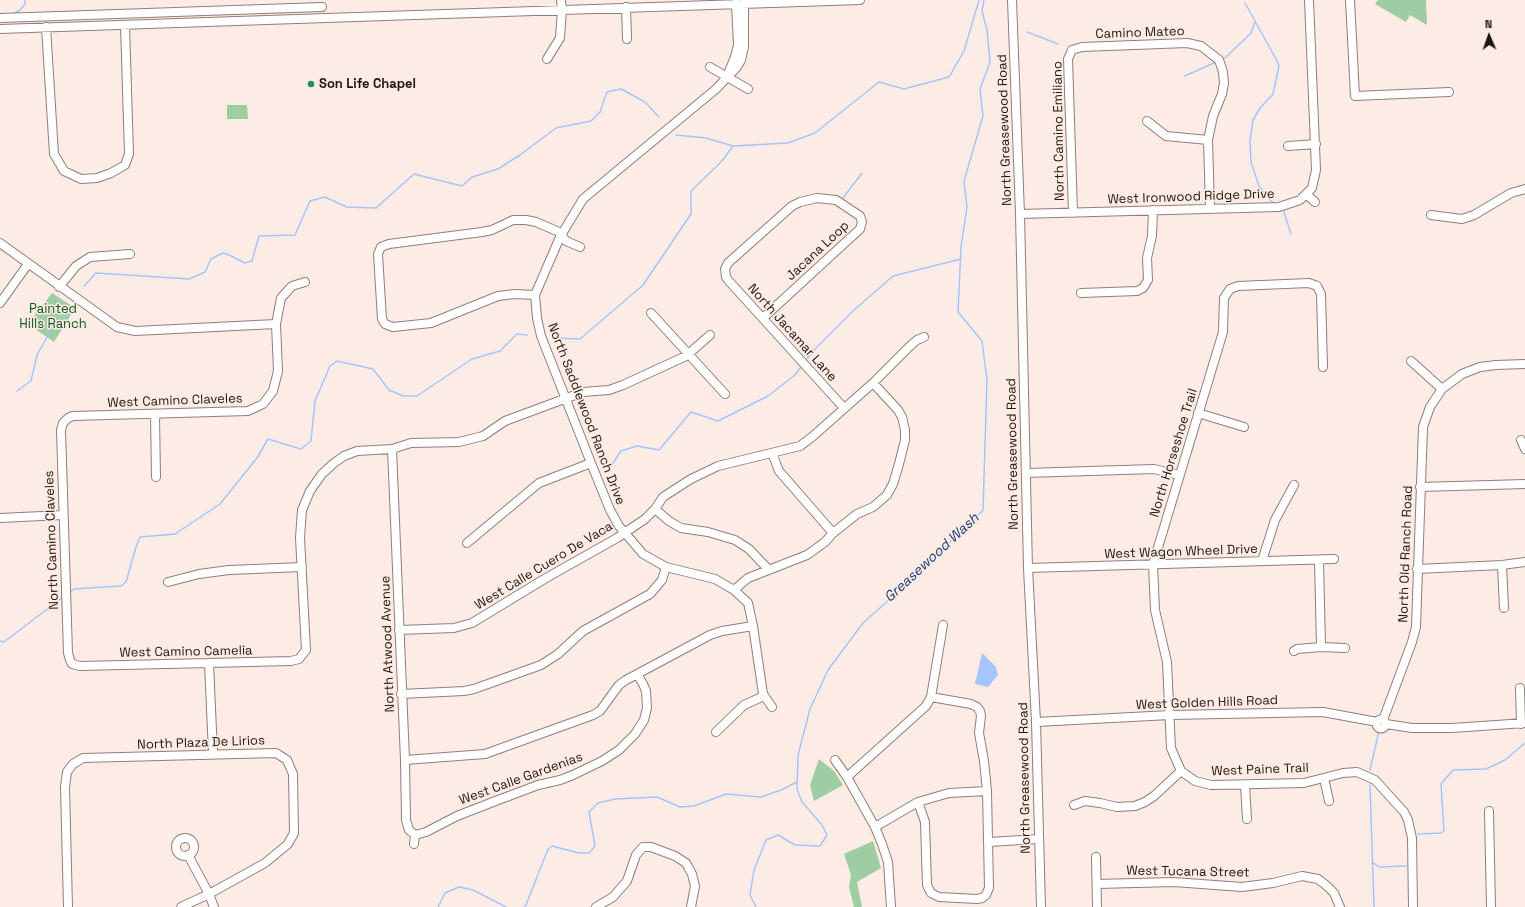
<!DOCTYPE html>
<html>
<head>
<meta charset="utf-8">
<style>
  body { margin:0 }
  #map { position:relative; width:1525px; height:907px; overflow:hidden; background:#fdece5; font-family:"Space Grotesk",sans-serif }
  canvas { display:block }
  .north { position:absolute; left:1469px; top:16px; width:40px; height:40px; -webkit-text-stroke:3px #fdece5; paint-order:stroke; rotate:358deg; font-size:11px; font-weight:700; line-height:16px; text-align:center; color:#1d1512 }
  .north::after { content:''; display:block; margin:auto; width:14px; height:18px; background:#1d1512; clip-path:polygon(50% 0,100% 100%,50% 72%,0 100%) }
</style>
</head>
<body>
<div id="map">
<canvas width="1525" height="907"></canvas>
<div class="north">N</div>
</div>
<script>
const c = document.querySelector('canvas').getContext('2d');
c.lineJoin = 'round';
function fillPath(path, color) { c.fillStyle = color; c.fill(path, 'evenodd'); }
const shape = rows => new Path2D(rows.map(r => 'M' + r).join(''));
function strokePath(path, color, width, dash) { c.strokeStyle = color; c.lineWidth = width; c.lineCap = dash ? 'butt' : 'round'; c.setLineDash(dash || []); c.stroke(path); }
function drawText(font, color, halo, rows, align = 'center') {
  c.font = font + ' "Space Grotesk",sans-serif'; c.lineWidth = 3; c.setLineDash([]); c.textBaseline = 'middle'; c.strokeStyle = halo; c.fillStyle = color; for (const [text, x, y, turn = 0] of rows) {
    c.save(); c.translate(x, y); c.rotate((+turn || 0) * Math.PI / 180); c.textAlign = isNaN(turn) ? turn : align; if (halo) c.strokeText(text, 0, 0); c.fillText(text, 0, 0); c.restore();
  }
}
const green = shape([
  [1378,0,1426,0,1427,25,1410,15,1406,22,1375,4],
  [227,105,247,105,248,119,227,119],
  [52,293,75,308,54,342,28,324],
  [819,759,834,771,843,785,814,801,810,785],
  [873,841,881,868,857,882,862,907,854,907,849,887,851,875,844,854]
]);
const water = shape([
  [982,653,996,667,998,675,988,687,975,684]
]);
const stream = shape([
  [1245,3,1276,59,1279,66,1273,94,1261,107,1253,120,1250,141,1251,162,1259,186,1268,198,1275,204],
  [13,14,20,10,25,4,25,0],
  [1027,32,1058,44],
  [1222,60,1225,58,1251,33,1255,22],
  [1185,76,1216,62],
  [676,135,706,138,733,146],
  [843,198,862,173],
  [1283,209,1291,234],
  [84,286,96,273,189,279,205,272,211,259,223,253,229,255,245,263,252,261,259,236,295,235,310,201,325,197,347,207,376,208,414,174,462,186,472,177,498,169,520,155,556,128,591,121,600,112,607,92,621,89,645,102,659,117],
  [555,338,580,339,643,285,691,214,691,191,722,161,733,146,788,143,815,133,879,82,904,89,949,77,964,51,979,0],
  [807,359,813,351,854,310,893,276,961,259],
  [17,391,31,381,37,355,54,325,71,312],
  [609,469,621,451,637,446,659,450,691,412,718,421,768,396,795,375,801,367],
  [69,593,74,589,121,586,126,582,136,547,140,537,175,534,220,504,257,458,268,439,301,449,311,441,315,401,330,366,337,361,373,369,389,390,403,396,417,396,472,359,500,351,517,334,527,335],
  [0,641,4,642,63,597],
  [1370,770,1379,731],
  [1370,785,1374,907],
  [1418,834,1441,833,1444,831,1441,784,1453,770,1486,769,1505,760,1525,743],
  [1372,862,1379,867,1406,866],
  [438,907,445,893,459,887,473,890,506,907],
  [524,907,526,905,548,849,552,846,579,853,589,853,595,846,589,812,598,803,615,799,657,797,680,807,694,806,726,794,761,797,781,790,797,782],
  [756,907,750,895,754,870,766,840,778,835,795,845,820,846,827,835,822,825,802,802,797,789,798,755,810,709,828,670,863,623,909,582,983,510,987,380,982,341,958,312,961,247,967,207,964,181,983,116,980,89,990,62,987,30,982,11,984,0]
]);
const minor = shape([
  [1012,0,1020,214,1028,568,1036,722,1041,907],
  [1350,0,1355,96,1449,92],
  [744,3,744,47,741,60,737,67,716,89,583,199,560,237,535,295,537,318,541,336,591,463,610,510,619,526,643,554,666,567,715,579,734,590,748,603,753,626,763,694,772,707],
  [626,7,627,39],
  [0,18,322,7],
  [46,27,54,154,64,171,81,179,97,178,111,173,125,165,129,154,125,25],
  [0,29,860,0],
  [1072,50,1082,47,1187,43,1201,46,1219,60,1223,72,1224,83,1222,94,1213,116,1208,140,1210,209],
  [1072,50,1068,59,1073,213],
  [547,59,560,38,562,9,561,0],
  [710,67,748,89],
  [728,74,735,57,738,45,736,3],
  [1147,121,1166,136,1208,140],
  [1288,146,1316,144],
  [1306,194,1315,202],
  [1020,214,1279,207,1300,200,1312,188,1316,170,1309,0],
  [1431,215,1462,219,1474,215,1511,193,1525,189],
  [0,243,117,327,135,331,276,324],
  [305,282,292,286,281,298,276,324,278,371,273,391,263,404,248,411,73,416,68,418,63,423,61,430,68,653,70,660,72,664,80,666,209,663,291,661,299,659,306,650,300,538,302,510,310,491,322,474,334,463,344,456,357,451,392,449,411,443,459,442,483,436,505,421,583,392,609,390,623,385,686,356,710,335],
  [1317,286,1309,283,1238,286,1230,289,1224,298,1223,332,1153,564,1155,610,1167,662,1171,748,1181,771,1195,781,1211,785,1304,783,1343,773,1357,772,1375,780,1404,812,1408,820,1412,838,1413,907],
  [1317,286,1321,294,1323,367],
  [59,287,76,266,90,257,130,254],
  [1081,293,1137,291,1143,288,1148,280,1147,258,1152,236,1153,210],
  [535,295,514,294,498,296,431,323,393,327,385,324,382,319,378,254,381,247,389,244,482,232,492,230,513,220,526,220,536,222,559,232,566,241,580,247],
  [0,303,28,264],
  [651,313,725,394],
  [763,318,860,229,862,222,860,216,836,200,817,198,800,202,792,206,728,263,725,269,726,277,728,280,844,408],
  [1411,361,1442,389],
  [1198,413,1244,427],
  [155,415,156,477],
  [1521,440,1525,449],
  [392,449,405,760,406,820,409,830,415,835],
  [772,453,779,471,833,533],
  [1026,473,1154,469,1179,475],
  [1420,487,1525,484],
  [655,509,669,521,681,528,708,532,735,540,749,549,768,569],
  [0,518,63,515],
  [467,543,539,483,591,463],
  [1319,560,1321,647],
  [1262,561,1275,520,1294,485],
  [1502,565,1504,608],
  [1028,568,1334,559],
  [1417,569,1502,565,1525,562],
  [168,582,199,574,229,570,302,567],
  [734,590,748,578,807,555,825,542,833,533,857,514,873,507,887,495,893,484,899,464,905,440,905,430,902,417,898,410,873,383],
  [399,630,454,628,472,623,546,578,617,538,645,519,655,509,663,497,691,479,718,466,800,446,812,437,873,383,909,347,917,340,924,337],
  [1294,651,1297,649,1321,647,1345,648],
  [209,663,213,753],
  [1520,688,1521,724],
  [401,694,464,691,474,689,541,665,558,654,583,631,650,594,662,580,666,567],
  '1376.5 724a4.5 4.5 0 1 1 9 0a4.5 4.5 0 1 1-9 0Z',
  [1383,720,1412,642,1416,627,1423,427,1430,407,1442,389,1462,374,1480,367,1496,365,1525,364],
  [1036,722,1170,715,1323,712,1377,722],
  [1386,724,1412,728,1452,728,1525,723],
  [716,732,744,705,764,696],
  [405,760,485,754,593,715,600,711,619,685,626,680,710,635,722,631,753,626],
  [835,760,847,777,875,827,882,844,888,862,891,907],
  [847,777,926,706,931,697,943,625],
  [1324,778,1329,801],
  [1245,785,1247,819],
  [918,802,925,822,927,885,931,893],
  [1074,805,1085,801,1100,803,1117,807,1135,806,1145,802,1154,796,1181,771],
  [1489,811,1491,907],
  [875,827,918,802,949,793,987,791],
  [415,835,426,832,457,816,493,802,538,785,560,780,573,775,602,761,619,750,635,734,644,720,647,708,646,691,643,684,637,674],
  '176 847a9 9 0 1 1 18 0a9 9 0 1 1-18 0Z',
  [989,842,1038,839],
  [414,844,415,835],
  [643,847,651,847,675,856,686,863,692,874,695,886,691,907],
  [188,855,209,894,214,907],
  [1096,857,1097,907],
  [1097,884,1174,882,1242,887,1273,883,1302,876,1318,879,1327,886,1334,893,1340,907],
  [931,893,939,897,977,899,982,898,986,895,989,888,987,791,984,761,979,733,981,716,980,711,977,707,971,704,931,697],
  [68,907,65,787,67,772,73,764,83,758,276,753,287,760,293,774,294,833,288,844,265,863,209,894,181,907],
  [596,907,613,897,627,881,636,855,643,847]
]);
const markers = [
  [311,84,4,"#208e6d"]
];
const streetNames = [
  ["Camino Mateo",1140,33,-2],
  ["North Greasewood Road",1005,130,-92],
  ["North Camino Emiliano",1059,131,-91],
  ["West Ironwood Ridge Drive",1191,197,-2],
  ["Jacana Loop",818,251,-43],
  ["North Jacamar Lane",792,333,48],
  ["West Camino Claveles",175,401,-2],
  ["North Saddlewood Ranch Drive",586,414,69],
  ["North Horseshoe Trail",1174,453,-73],
  ["North Greasewood Road",1013,454,-91],
  ["North Camino Claveles",52,540,-92],
  ["West Wagon Wheel Drive",1181,552,-2],
  ["North Old Ranch Road",1406,554,-88],
  ["West Calle Cuero De Vaca",544,566,-31],
  ["North Atwood Avenue",388,644,-92],
  ["West Camino Camelia",186,652,-1],
  ["West Golden Hills Road",1207,703,-2],
  ["North Plaza De Lirios",201,743,-2],
  ["West Paine Trail",1260,770,-2],
  ["North Greasewood Road",1025,778,-91],
  ["West Calle Gardenias",521,779,-20],
  ["West Tucana Street",1188,872,1]
];
const poiNames = [
  ["Son Life Chapel",319,84]
];
const parkNames = [
  ["Painted",53,309],
  ["Hills Ranch",53,324]
];
const waterNames = [
  ["Greasewood Wash",932,558,-43]
];
fillPath(green, '#9dcda0');
fillPath(water, '#a6c5f9');
strokePath(stream, '#a6c5f9', 1.5);
strokePath(minor, '#917e76', 10);
strokePath(minor, '#fff', 8);
for (const [x, y, r, color] of markers) { const dot = new Path2D(); dot.arc(x, y, r, 0, 2 * Math.PI); c.fillStyle = color; c.fill(dot); strokePath(dot, '#fdece5', 1.5); }
drawText('13px', '#1d1512', '#fdece5', streetNames);
drawText('bold 13px', '#1d1512', '#fdece5', poiNames, 'left');
drawText('13px', '#0f561f', '#fdece5', parkNames);
drawText('italic 14px', '#183975', '#fdece5', waterNames);
</script>
</body>
</html>
